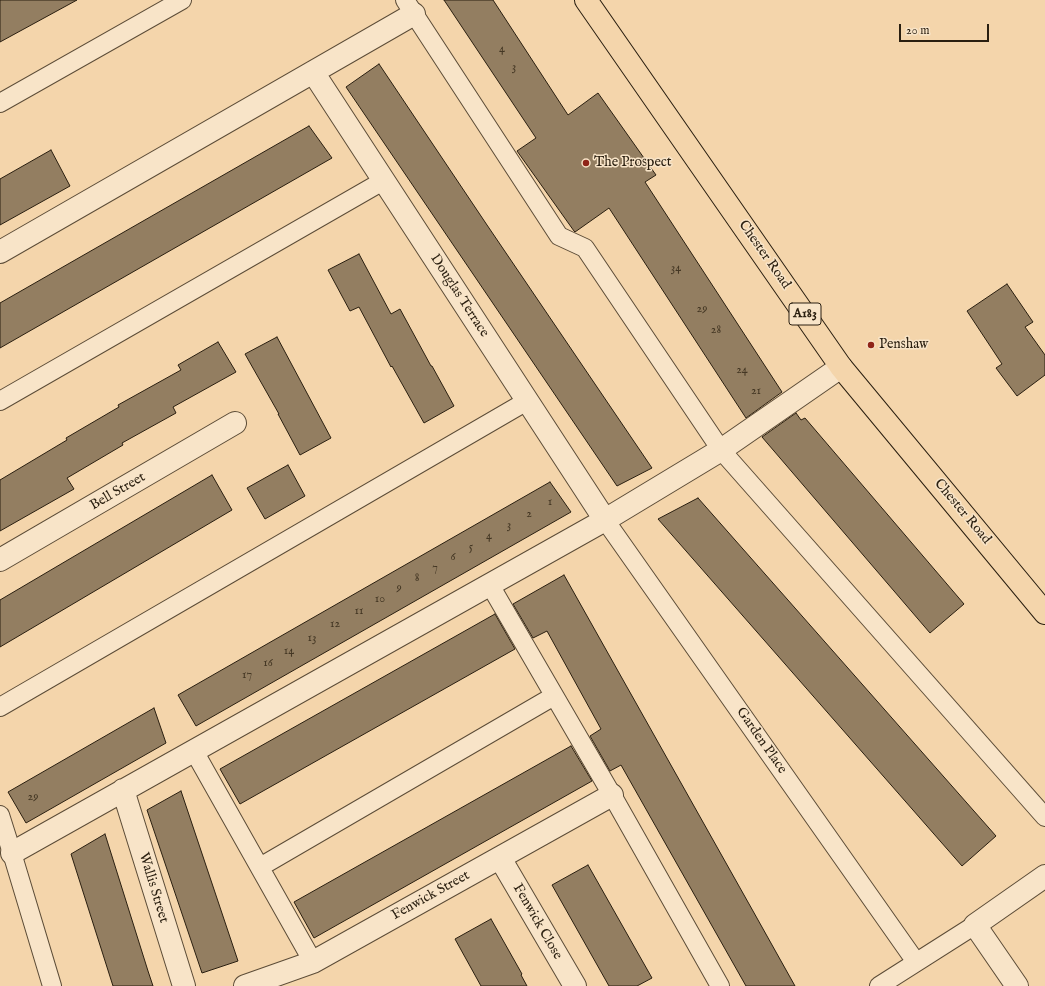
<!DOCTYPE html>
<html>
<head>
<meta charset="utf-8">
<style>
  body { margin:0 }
  #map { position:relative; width:1045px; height:986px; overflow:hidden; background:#f4d5ab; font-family:"IM FELL English",serif }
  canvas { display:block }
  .scale { position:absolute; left:899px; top:24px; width:90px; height:18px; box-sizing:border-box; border:2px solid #2a1f10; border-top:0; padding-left:5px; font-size:12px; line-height:14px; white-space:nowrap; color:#2a1f10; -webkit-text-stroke:3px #f8e4c8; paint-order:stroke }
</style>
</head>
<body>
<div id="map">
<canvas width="1045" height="986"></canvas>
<div class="scale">20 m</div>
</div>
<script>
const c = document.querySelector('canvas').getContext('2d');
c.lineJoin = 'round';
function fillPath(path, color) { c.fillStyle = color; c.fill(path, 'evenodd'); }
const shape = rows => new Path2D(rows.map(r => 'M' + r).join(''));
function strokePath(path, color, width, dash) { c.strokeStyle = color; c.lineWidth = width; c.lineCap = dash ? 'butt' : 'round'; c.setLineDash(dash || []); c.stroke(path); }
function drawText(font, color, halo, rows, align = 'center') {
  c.font = font + ' "IM FELL English",serif'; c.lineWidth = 3; c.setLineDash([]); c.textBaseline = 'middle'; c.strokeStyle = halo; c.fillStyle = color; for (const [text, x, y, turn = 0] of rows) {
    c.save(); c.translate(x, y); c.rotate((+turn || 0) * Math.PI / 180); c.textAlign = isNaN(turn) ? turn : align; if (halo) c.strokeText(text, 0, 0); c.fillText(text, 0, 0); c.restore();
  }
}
const building = shape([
  [0,0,77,0,0,42,0,0],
  [444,0,493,0,568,115,598,93,656,175,645,182,782,392,746,418,609,208,575,232,574,231,517,151,536,138,444,0],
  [379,64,487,225,652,468,617,486,346,87,379,64],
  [309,126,332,158,0,348,0,303,309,126],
  [51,150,70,186,0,225,0,179,51,150],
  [359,254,391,314,400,309,431,366,432,366,454,406,424,423,392,366,391,367,359,307,350,311,328,270,359,254],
  [1007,284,1033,322,1025,327,1045,355,1045,375,1017,396,996,368,1002,364,967,311,1007,284],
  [277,337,331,438,300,455,278,414,279,414,245,354,277,337],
  [218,342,236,372,173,407,176,413,122,443,123,445,67,478,74,489,0,531,0,480,67,440,66,438,119,407,118,405,181,370,178,365,218,342],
  [796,413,801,420,805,418,964,604,930,633,762,437,796,413],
  [288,465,305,496,265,519,247,488,288,465],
  [212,475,232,510,0,647,0,600,212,475],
  [550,482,571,512,196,726,178,695,550,482],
  [698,498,996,836,962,866,658,519,698,498],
  [564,575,753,911,795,986,746,986,621,765,610,771,590,736,601,729,547,631,533,638,513,604,564,575],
  [495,614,515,649,240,804,220,769,495,614],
  [154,708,166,743,26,823,8,792,154,708],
  [571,746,592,781,314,938,294,902,571,746],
  [181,791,238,961,202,973,147,810,181,791],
  [105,834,148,971,153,986,113,986,71,854,105,834],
  [588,865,652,978,637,986,609,986,552,885,588,865],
  [491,919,522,974,521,975,527,986,481,986,455,939,491,919]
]);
const service = shape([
  [405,0,559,236,585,248,721,450,1045,817],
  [0,103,182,0],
  [0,401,383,181],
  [605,520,916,962],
  [490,585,612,795,720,986],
  [0,707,527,401],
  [194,751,313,962],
  [0,815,12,853,52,986],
  [260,867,554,696],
  [879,986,975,925]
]);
const minor = shape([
  [313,72,605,520],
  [0,252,414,14],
  [0,560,235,423],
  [123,790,184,986],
  [12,853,605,520,721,450,841,367],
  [500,858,575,986],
  [245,986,313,962,612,795],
  [1017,986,975,925,1045,876]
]);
const primary = shape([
  [586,0,841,367,1045,613]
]);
const markers = [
  [586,163,4,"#8f2418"],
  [871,345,4,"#8f2418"]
];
const numberNames = [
  ["4",502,50],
  ["3",514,68],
  ["34",676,269],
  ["29",702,310],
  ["28",716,331],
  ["24",742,371],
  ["21",756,392],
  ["1",550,503],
  ["2",529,515],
  ["3",509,526],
  ["4",489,537],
  ["5",471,548],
  ["6",453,558],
  ["7",435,569],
  ["8",417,579],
  ["9",399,589],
  ["10",380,600],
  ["11",359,612],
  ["12",335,625],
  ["13",312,639],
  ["14",289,652],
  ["16",268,664],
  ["17",247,676],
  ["29",33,798]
];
const shields = [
  [805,314,32]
];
const shieldNames = [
  ["A183",805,314]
];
const poiNames = [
  ["The Prospect",594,163],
  ["Penshaw",879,345]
];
const streetNames = [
  ["Chester Road",764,255,55],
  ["Douglas Terrace",459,296,57],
  ["Bell Street",118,492,-30],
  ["Chester Road",962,512,50],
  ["Garden Place",761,741,55],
  ["Wallis Street",153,888,73],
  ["Fenwick Street",431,896,-29],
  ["Fenwick Close",537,922,60]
];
fillPath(building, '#937e61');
strokePath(building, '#2a1f10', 1);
strokePath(service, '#5c4c37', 20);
strokePath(minor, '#5c4c37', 24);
strokePath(primary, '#2a1f10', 24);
strokePath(service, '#f8e4c8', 18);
strokePath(minor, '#f8e4c8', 22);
strokePath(primary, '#f4d5ab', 22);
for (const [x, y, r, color] of markers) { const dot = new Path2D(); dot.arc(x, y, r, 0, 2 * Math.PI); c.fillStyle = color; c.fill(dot); strokePath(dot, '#f8e4c8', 1.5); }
drawText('12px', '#443724', null, numberNames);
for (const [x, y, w] of shields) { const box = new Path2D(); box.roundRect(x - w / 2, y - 11, w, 22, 3); c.fillStyle = '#f8e4c8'; c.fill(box); strokePath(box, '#2a1f10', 1); }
drawText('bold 13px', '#2a1f10', null, shieldNames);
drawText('14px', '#2a1f10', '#f8e4c8', poiNames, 'left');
drawText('14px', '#2a1f10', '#f8e4c8', streetNames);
</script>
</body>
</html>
